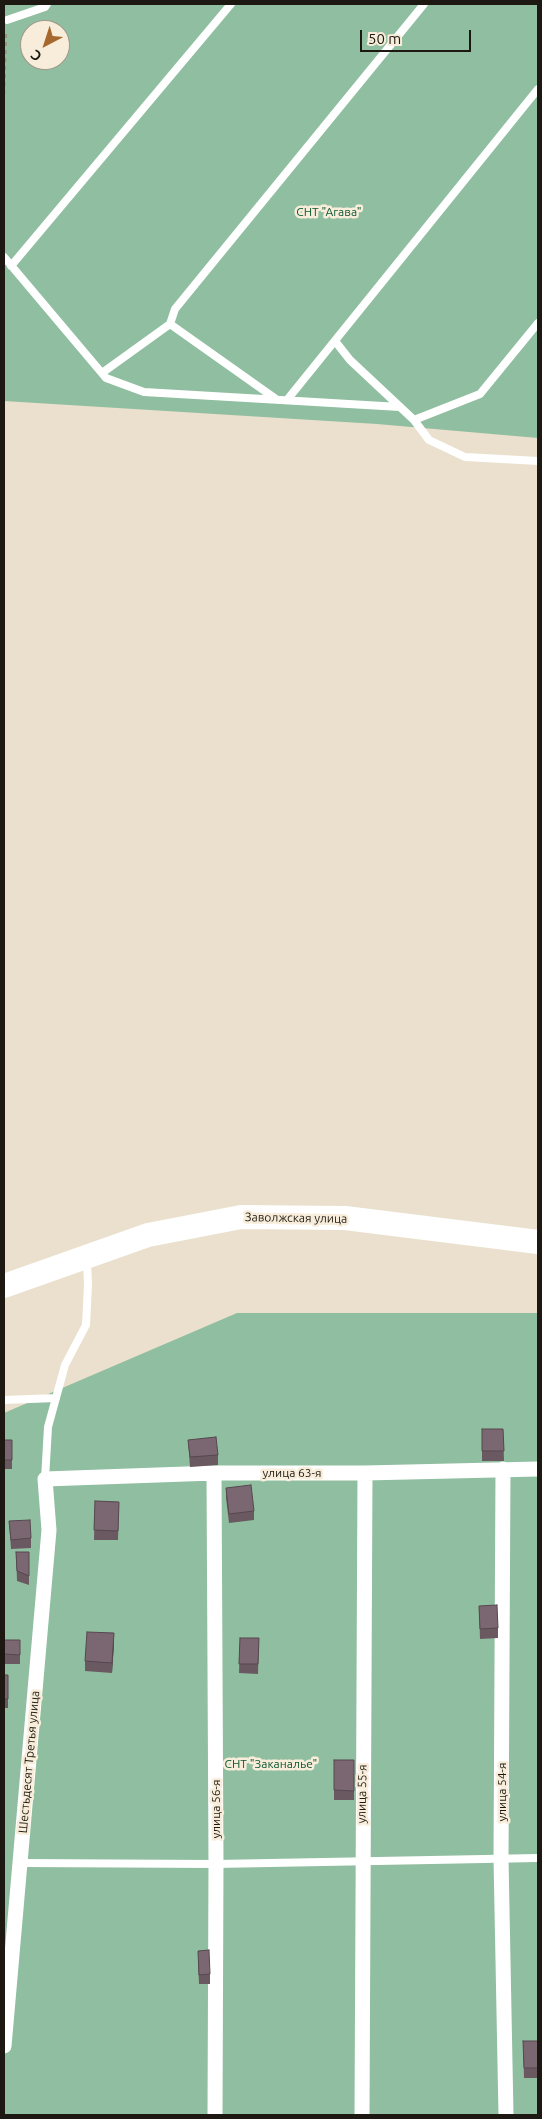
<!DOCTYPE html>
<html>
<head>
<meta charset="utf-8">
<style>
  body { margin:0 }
  #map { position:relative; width:542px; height:2119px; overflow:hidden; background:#eae0cd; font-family:Ubuntu,sans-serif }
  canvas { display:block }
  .frame { position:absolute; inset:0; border:5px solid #1d1912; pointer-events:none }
  .north { position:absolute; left:20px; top:20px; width:50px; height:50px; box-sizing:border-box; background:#f8edda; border:1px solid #a0988a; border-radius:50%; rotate:220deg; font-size:14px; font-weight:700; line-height:20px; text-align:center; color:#1d1912 }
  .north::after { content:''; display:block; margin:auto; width:18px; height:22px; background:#a6682d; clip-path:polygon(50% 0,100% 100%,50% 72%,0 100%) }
  .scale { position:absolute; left:360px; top:30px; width:111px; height:22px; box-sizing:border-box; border:2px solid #1d1912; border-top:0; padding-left:6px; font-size:15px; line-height:18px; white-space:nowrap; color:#1d1912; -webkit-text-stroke:4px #f8edda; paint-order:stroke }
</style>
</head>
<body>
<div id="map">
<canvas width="542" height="2119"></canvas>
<div class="frame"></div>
<div class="north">С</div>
<div class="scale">50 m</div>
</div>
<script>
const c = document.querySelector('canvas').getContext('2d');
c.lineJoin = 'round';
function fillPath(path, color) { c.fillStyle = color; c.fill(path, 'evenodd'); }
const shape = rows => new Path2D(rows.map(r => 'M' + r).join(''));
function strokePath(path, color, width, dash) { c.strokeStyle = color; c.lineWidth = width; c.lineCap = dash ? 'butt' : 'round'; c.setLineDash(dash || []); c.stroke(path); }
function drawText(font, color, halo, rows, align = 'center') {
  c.font = font + ' Ubuntu,sans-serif'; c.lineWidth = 5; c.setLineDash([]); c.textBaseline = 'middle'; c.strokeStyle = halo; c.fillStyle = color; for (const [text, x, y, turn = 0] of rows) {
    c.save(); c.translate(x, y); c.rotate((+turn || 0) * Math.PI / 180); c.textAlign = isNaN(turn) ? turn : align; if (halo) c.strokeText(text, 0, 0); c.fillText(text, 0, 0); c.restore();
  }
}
const green = shape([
  [4,4,538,4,538,438,377,424,4,401],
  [30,30,60,30,60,60,30,60],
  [237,1313,538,1313,538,2115,4,2115,4,1413]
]);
const path = shape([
  [4,94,6,31]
]);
const service = shape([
  [7,20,45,7,47,4],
  [4,257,106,378,144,392,400,407],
  [11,266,231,4],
  [170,324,276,399],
  [335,341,350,360,414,420,429,440,465,457,538,461],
  [102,373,170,324,175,309,424,4],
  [287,400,538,89],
  [414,420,480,394,538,323],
  [4,1400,56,1398],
  [45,1479,48,1427,65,1365,86,1325,88,1285,87,1261],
  [21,1863,216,1864,538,1858]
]);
const minor = shape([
  [503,1469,501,1858,506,2115],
  [214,1473,216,1864,215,2115],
  [4,2046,49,1530,45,1479,214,1473,365,1473,538,1469],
  [362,2115,365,1473]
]);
const primary = shape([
  [4,1286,148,1235,241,1217,345,1218,538,1242]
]);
const wall = shape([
  [482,1429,503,1429,504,1461,482,1461],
  [4,1440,12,1440,12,1469,4,1469],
  [188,1440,218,1455,218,1465,190,1467],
  [226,1488,254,1511,254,1520,229,1523,226,1498],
  [95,1501,119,1502,118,1540,94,1540],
  [9,1521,31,1538,31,1548,11,1549],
  [16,1552,29,1552,29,1585,17,1581],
  [479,1606,498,1628,498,1638,480,1639],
  [240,1638,259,1638,258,1674,239,1673],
  [4,1640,20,1640,20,1664,4,1664],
  [114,1643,112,1673,85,1671,85,1661],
  [4,1675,8,1675,8,1708,4,1708],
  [334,1760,354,1760,354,1800,334,1800],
  [198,1960,210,1974,210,1984,199,1984],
  [523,2041,538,2041,538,2078,524,2078]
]);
const shadedWall = shape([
  [114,1633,114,1643,112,1673,112,1663]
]);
const building = shape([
  [482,1429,503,1429,504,1451,482,1451,482,1429],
  [216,1437,218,1455,190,1457,188,1440,216,1437],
  [4,1440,12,1440,12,1460,4,1460,4,1440],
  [251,1485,254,1511,229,1514,226,1488,251,1485],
  [95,1501,119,1502,118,1531,94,1530,95,1501],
  [30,1520,31,1538,11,1540,9,1521,30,1520],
  [16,1552,29,1552,29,1576,17,1571,16,1552],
  [497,1605,498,1628,480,1629,479,1606,497,1605],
  [87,1632,114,1633,112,1663,85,1661,87,1632],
  [240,1638,259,1638,258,1664,239,1664,240,1638],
  [4,1640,20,1640,20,1655,4,1654,4,1640],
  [4,1675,8,1675,8,1699,4,1699,4,1675],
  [334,1760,354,1760,354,1791,334,1790,334,1760],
  [209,1950,210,1974,199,1975,198,1951,209,1950],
  [523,2041,538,2041,538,2068,524,2068,523,2041]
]);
const parkNames = [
  ["СНТ \"Агава\"",329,212],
  ["СНТ \"Заканалье\"",271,1764]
];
const streetNames = [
  ["Заволжская улица",296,1218,1],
  ["улица 63-я",292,1473],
  ["Шестьдесят Третья улица",29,1762,-85],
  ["улица 54-я",502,1792,-90],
  ["улица 55-я",362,1794,-89],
  ["улица 56-я",216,1809,-90]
];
fillPath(green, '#90bea0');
strokePath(path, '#999183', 2.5, [4, 4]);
strokePath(service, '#fff', 8);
strokePath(minor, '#fff', 15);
strokePath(primary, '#fff', 24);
fillPath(wall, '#6a5961');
fillPath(shadedWall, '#56484f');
fillPath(building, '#7b6771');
strokePath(building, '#56484f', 1);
drawText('12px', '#0b5632', '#f8edda', parkNames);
drawText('12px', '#1d1912', '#f8edda', streetNames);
</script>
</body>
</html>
